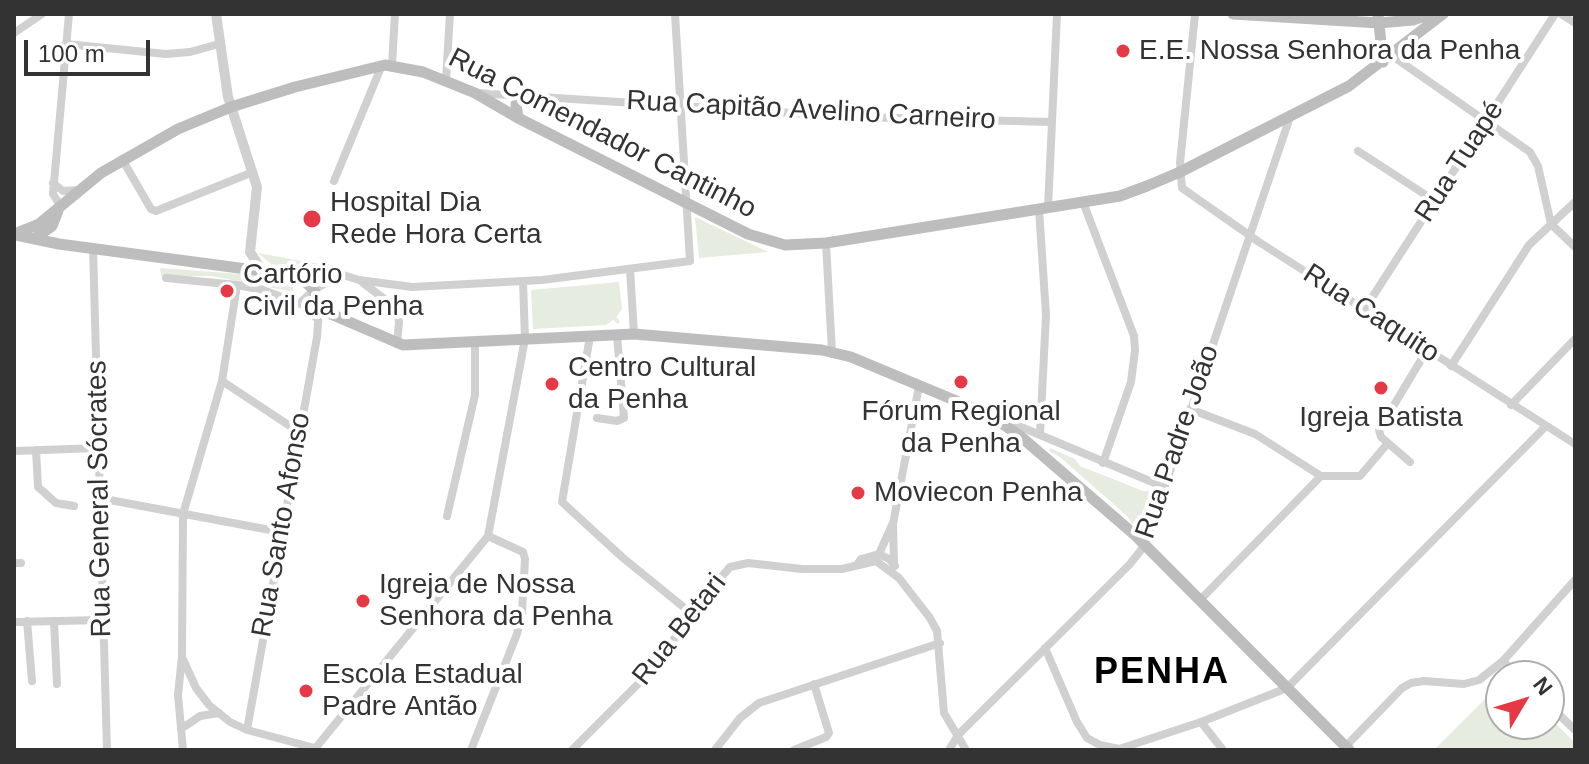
<!DOCTYPE html>
<html>
<head>
<meta charset="utf-8">
<style>
  body { margin:0 }
  #map { position:relative; width:1589px; height:764px; overflow:hidden; background:#fff; font-family:Arial,sans-serif }
  canvas { display:block }
  .frame { position:absolute; inset:0; border:16px solid #333; pointer-events:none }
  .north { position:absolute; left:1485px; top:660px; width:80px; height:80px; box-sizing:border-box; background:#fff; border:2px solid #adadad; border-radius:50%; rotate:52deg; font-size:22px; font-weight:700; line-height:32px; text-align:center; color:#333 }
  .north::after { content:''; display:block; margin:auto; width:28px; height:36px; background:#e63946; clip-path:polygon(50% 0,100% 100%,50% 72%,0 100%) }
  .scale { position:absolute; left:24px; top:40px; width:126px; height:36px; box-sizing:border-box; border:4px solid #333; border-top:0; padding-left:10px; font-size:24px; line-height:28px; white-space:nowrap; color:#333; -webkit-text-stroke:6px #fff; paint-order:stroke }
</style>
</head>
<body>
<div id="map">
<canvas width="1589" height="764"></canvas>
<div class="frame"></div>
<div class="north">N</div>
<div class="scale">100 m</div>
</div>
<script>
const c = document.querySelector('canvas').getContext('2d');
c.lineJoin = 'round';
function fillPath(path, color) { c.fillStyle = color; c.fill(path, 'evenodd'); }
const shape = rows => new Path2D(rows.map(r => 'M' + r).join(''));
function strokePath(path, color, width, dash) { c.strokeStyle = color; c.lineWidth = width; c.lineCap = dash ? 'butt' : 'round'; c.setLineDash(dash || []); c.stroke(path); }
function drawText(font, color, halo, rows, align = 'center') {
  c.font = font + ' Arial,sans-serif'; c.lineWidth = 8; c.setLineDash([]); c.textBaseline = 'middle'; c.strokeStyle = halo; c.fillStyle = color; for (const [text, x, y, turn = 0] of rows) {
    c.save(); c.translate(x, y); c.rotate((+turn || 0) * Math.PI / 180); c.textAlign = isNaN(turn) ? turn : align; if (halo) c.strokeText(text, 0, 0); c.fillText(text, 0, 0); c.restore();
  }
}
const green = shape([
  [695,217,768,252,699,258],
  [258,253,296,260,333,266,316,280,305,269,271,264],
  [160,268,240,274,292,283,294,292,211,276,161,276],
  [619,282,622,309,616,317,620,321,618,324,613,320,606,325,533,329,531,290],
  [1050,448,1075,459,1080,466,1143,491,1150,491,1140,526,1134,526,1127,516,1060,457,1049,451],
  [1501,683,1501,724,1549,724,1549,717,1575,743,1575,750,1434,750]
]);
const minor = shape([
  [1195,14,1180,163,1182,188,1259,242,1575,444],
  [1561,14,1575,23],
  [14,33,42,14],
  [66,44,166,54,190,52,219,44],
  [1391,55,1530,152,1538,166,1551,224,1575,247],
  [392,65,395,14],
  [446,80,450,14],
  [477,93,855,117,1051,122],
  [1358,151,1435,201],
  [122,159,151,209,156,211,253,172],
  [334,181,382,65],
  [53,183,63,191,79,190],
  [1083,202,1134,336,1135,350,1131,382,1103,463],
  [61,207,53,194,69,14],
  [1048,208,1057,14],
  [1039,209,1046,315,1040,434],
  [826,243,832,352],
  [93,248,107,750],
  [630,269,634,334],
  [166,278,237,285,263,290,306,306,318,320],
  [362,282,396,308,399,322,397,344],
  [300,303,314,290,340,274,359,280,412,287,542,280,690,261,675,14],
  [1364,310,1555,14],
  [590,336,562,502,622,557,692,614],
  [1451,366,1529,245,1575,202],
  [222,381,299,432],
  [1511,405,1575,339],
  [1190,409,1255,434,1321,476],
  [597,418,617,421,624,418,617,335],
  [1002,419,1164,487],
  [36,450,38,487,56,503,74,506],
  [14,451,98,448],
  [1410,462,1381,437,1379,430,1427,350],
  [1321,476,1360,476,1388,443],
  [99,498,281,532],
  [447,516,475,395,475,342],
  [879,554,892,525],
  [14,563,21,563],
  [857,565,861,559,879,554,889,559,895,566],
  [894,565,893,524,919,386],
  [1200,600,1321,476],
  [27,621,32,681],
  [54,621,57,684],
  [14,622,102,620],
  [1045,648,1077,722,1087,738,1100,745,1119,749,1201,722,1287,688,1546,426],
  [182,657,196,688,209,705,230,722,247,730,315,748],
  [1503,661,1518,676],
  [1549,705,1575,730],
  [1201,722,1223,750],
  [181,729,200,716,219,713],
  [247,730,317,337,319,309],
  [1346,746,1402,688,1411,683,1424,681,1464,684,1479,680,1503,661,1575,580],
  [183,750,178,695,182,656,183,514,222,381,237,285],
  [314,750,488,536,525,339,523,281],
  [471,750,517,634,522,612,525,559,523,552,488,536],
  [572,750,649,673,715,584,730,567,748,563,802,569,842,569,876,561,899,578,930,618,937,631,944,713,966,750],
  [715,750,740,718,759,703,940,643],
  [794,750,826,737,829,733,814,684],
  [949,750,958,735,1130,564,1145,545,1290,117]
]);
const tertiary = shape([
  [216,14,228,97,257,187,250,252,262,271]
]);
const secondary = shape([
  [1233,14,1379,23,1413,20,1430,14],
  [1378,14,1383,62],
  [518,118,516,104,525,97],
  [14,234,39,224,101,173,178,129,231,107,295,87,385,65,423,72,475,93,518,118,748,234,785,245,826,243,1083,202,1120,196,1147,186,1180,172,1349,86,1443,14],
  [16,235,59,244,299,276,314,290,319,309,403,345,634,334,822,350,851,357,990,415,1020,436,1135,535,1349,750],
  [34,239,52,226,58,211]
]);
const markers = [
  [1123,51,8,"#e63946"],
  [312,219,10,"#e63946"],
  [227,291,8,"#e63946"],
  [961,382,8,"#e63946"],
  [552,384,8,"#e63946"],
  [1381,388,8,"#e63946"],
  [858,493,8,"#e63946"],
  [363,601,8,"#e63946"],
  [306,691,8,"#e63946"]
];
const poiNames = [
  ["E.E. Nossa Senhora da Penha",1139,51],
  ["Hospital Dia",330,203],
  ["Rede Hora Certa",330,235],
  ["Cartório",243,275],
  ["Civil da Penha",243,307],
  ["Centro Cultural",568,368],
  ["da Penha",568,400],
  ["Fórum Regional",961,412,"center"],
  ["da Penha",961,444,"center"],
  ["Igreja Batista",1381,418,"center"],
  ["Moviecon Penha",874,493],
  ["Igreja de Nossa",379,585],
  ["Senhora da Penha",379,617],
  ["Escola Estadual",322,675],
  ["Padre Antão",322,707]
];
const streetNames = [
  ["Rua Capitão Avelino Carneiro",811,111,3],
  ["Rua Comendador Cantinho",602,134,27],
  ["Rua Tuapé",1460,162,-57],
  ["Rua Caquito",1371,314,33],
  ["Rua Padre João",1178,442,-71],
  ["Rua General Sócrates",100,499,-91],
  ["Rua Santo Afonso",282,525,-80],
  ["Rua Betari",680,630,-52]
];
const districtNames = [
  ["PENHA",1162,673]
];
fillPath(green, '#e6ecdf');
strokePath(minor, '#d0d0d0', 8);
strokePath(tertiary, '#d0d0d0', 10);
strokePath(secondary, '#bdbdbd', 11);
for (const [x, y, r, color] of markers) { const dot = new Path2D(); dot.arc(x, y, r, 0, 2 * Math.PI); c.fillStyle = color; c.fill(dot); strokePath(dot, '#fff', 3); }
drawText('28px', '#333', '#fff', poiNames, 'left');
drawText('28px', '#333', '#fff', streetNames);
c.letterSpacing = '2px';
drawText('bold 36px', '#000', '#fff', districtNames);
c.letterSpacing = '0px';
</script>
</body>
</html>
